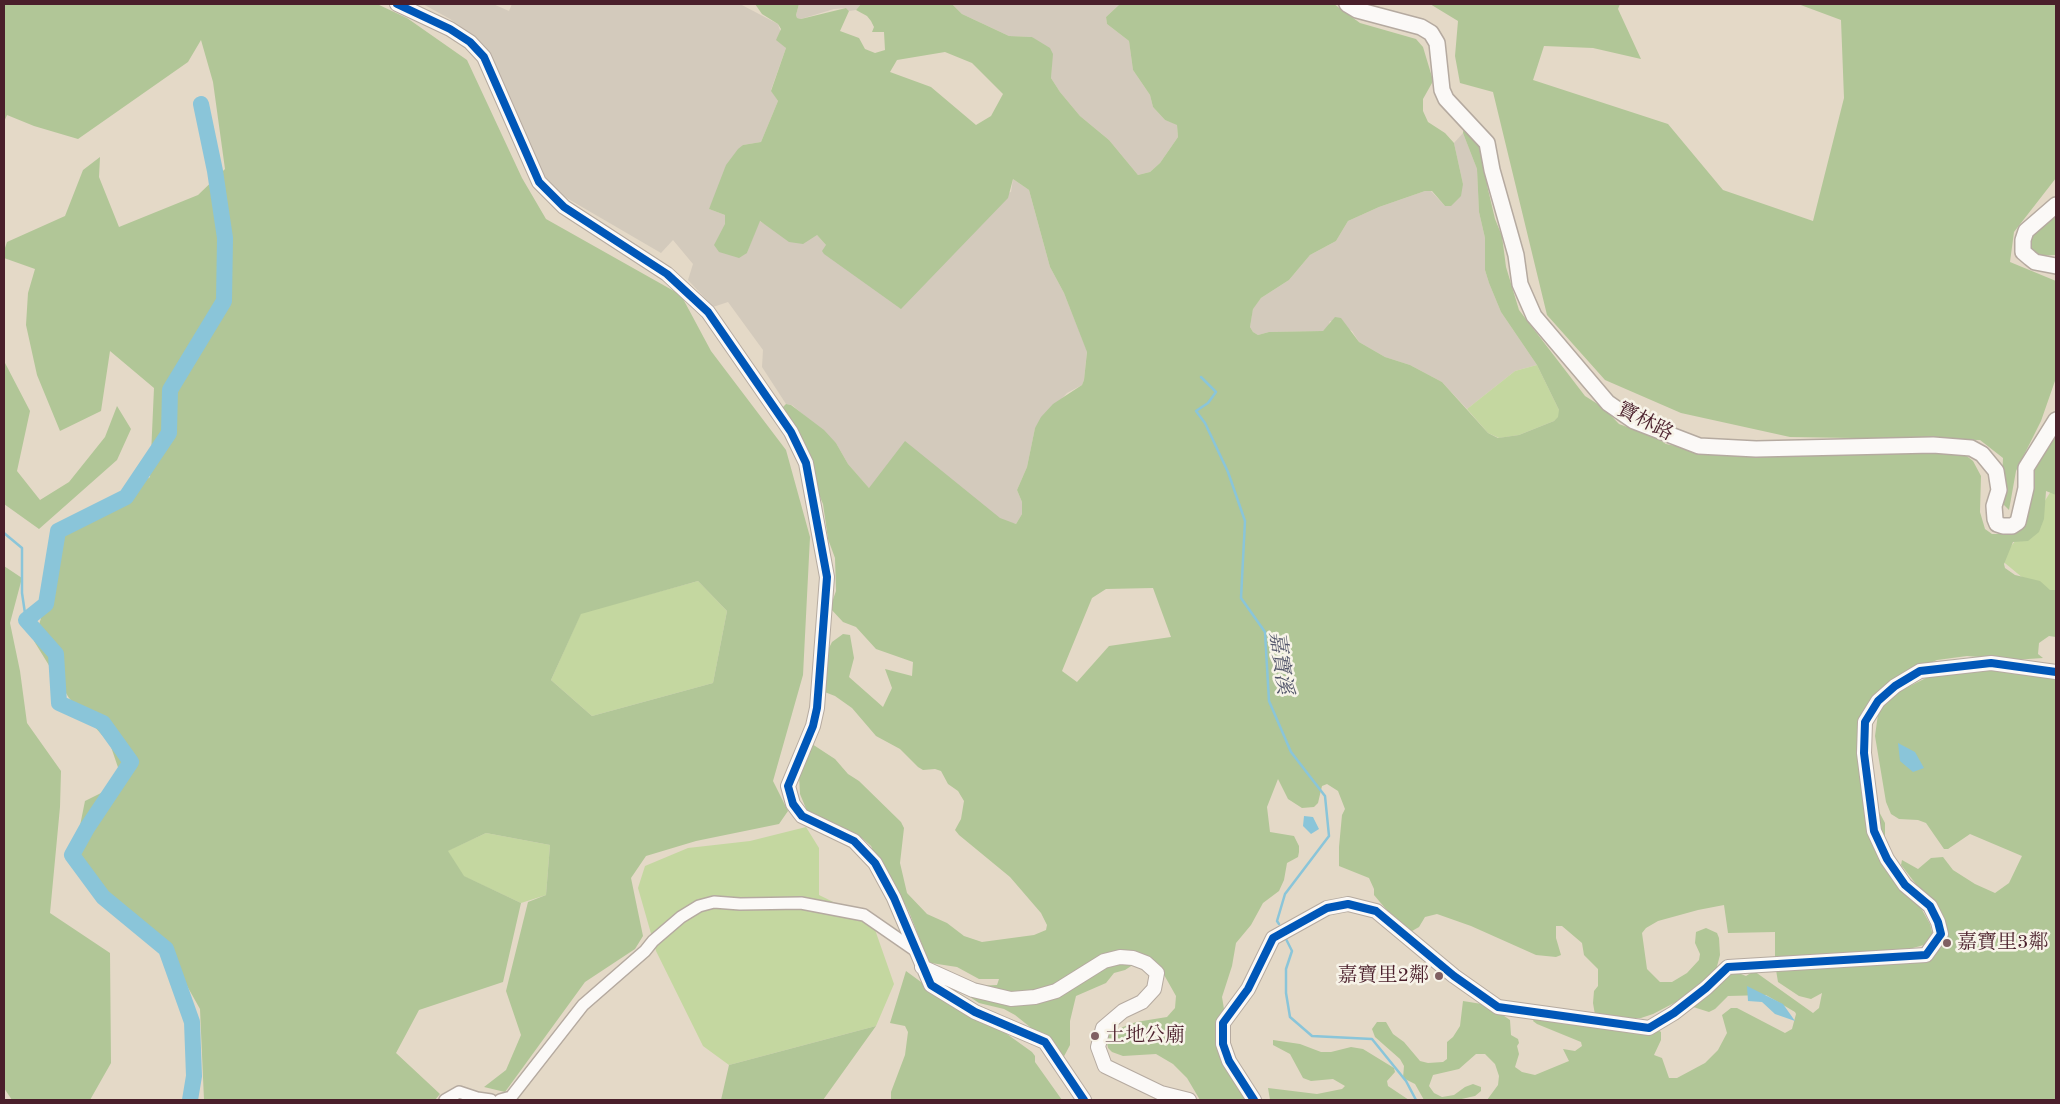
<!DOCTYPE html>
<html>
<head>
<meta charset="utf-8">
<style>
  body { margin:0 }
  #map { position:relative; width:2060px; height:1104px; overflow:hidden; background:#e4d9c7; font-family:"Old Standard TT",serif }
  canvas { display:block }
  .frame { position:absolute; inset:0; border:5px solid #4a1f2b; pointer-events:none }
</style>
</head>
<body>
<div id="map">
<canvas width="2060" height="1104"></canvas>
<div class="frame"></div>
</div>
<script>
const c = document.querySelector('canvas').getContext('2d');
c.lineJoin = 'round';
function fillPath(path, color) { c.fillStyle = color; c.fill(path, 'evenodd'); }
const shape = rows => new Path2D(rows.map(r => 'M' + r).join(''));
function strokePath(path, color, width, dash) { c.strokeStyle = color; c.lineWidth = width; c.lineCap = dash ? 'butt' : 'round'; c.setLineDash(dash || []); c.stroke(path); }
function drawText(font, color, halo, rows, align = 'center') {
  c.font = font + ' "Old Standard TT","Noto Serif TC",serif'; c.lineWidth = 5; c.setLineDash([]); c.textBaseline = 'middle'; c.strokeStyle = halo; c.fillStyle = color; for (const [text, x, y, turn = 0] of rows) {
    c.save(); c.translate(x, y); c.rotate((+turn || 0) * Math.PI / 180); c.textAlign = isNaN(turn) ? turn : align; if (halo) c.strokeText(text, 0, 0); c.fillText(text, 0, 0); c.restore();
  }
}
const industrial = shape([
  [423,4,493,4,509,11,512,4,740,4,778,24,786,48,771,90,778,101,761,142,743,145,709,209,725,215,725,224,747,253,759,221,767,225,817,235,826,245,1011,192,1013,179,1029,190,1050,267,1064,293,1087,351,1084,380,1082,385,1067,393,1035,428,1027,467,1017,490,1022,502,1022,514,1016,524,869,488,848,464,836,443,792,405,786,404,762,367,763,350,728,302,713,307,688,280,693,264,673,240,661,253,558,193,549,183,533,156,488,51,476,37,450,19],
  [799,4,861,4,856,10,849,11,846,8,834,9,801,19,797,18,796,15],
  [952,4,1120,4,1106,17,1107,24,1129,41,1133,70,1150,95,1153,107,1165,120,1177,124,1178,137,1160,163,1150,172,1138,175,1109,140,1080,116,1060,92,1051,78,1052,54,1032,37,1009,36,962,14],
  [1463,133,1477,169,1479,212,1485,238,1485,270,1489,283,1501,312,1537,365,1515,371,1467,409,1442,382,1410,365,1385,357,1359,342,1352,331,1330,321,1328,327,1323,331,1269,332,1258,335,1253,332,1250,327,1253,308,1261,298,1289,280,1310,255,1336,241,1348,221,1379,207,1425,191,1431,191,1445,206,1463,184,1454,143]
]);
const green = shape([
  [1537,365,1559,410,1559,417,1554,421,1519,435,1499,438,1488,433,1467,409,1515,371],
  [2056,483,2056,601,2052,602,2000,559,2033,520],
  [698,581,727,611,713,683,592,716,551,680,581,613],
  [806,827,819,848,819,895,872,921,894,984,876,1026,729,1065,703,1046,656,951,638,888,645,866,688,848,750,841],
  [486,833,550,845,546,895,521,903,463,876,447,851]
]);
const forest = shape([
  [4,4,377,4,407,18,467,60,522,178,546,219,681,295,711,351,786,450,810,537,803,675,773,781,788,811,779,824,696,841,646,856,631,878,643,936,635,949,585,982,505,1092,484,1087,506,1070,521,1035,506,991,528,902,546,895,550,845,486,833,448,851,464,876,521,903,503,982,419,1010,396,1053,440,1094,435,1100,204,1100,200,1009,168,952,119,909,73,860,85,801,123,782,110,744,69,698,34,641,45,605,51,545,150,477,154,388,110,351,101,411,60,431,37,375,26,325,28,293,35,269,4,258,4,251,7,242,65,216,83,170,100,157,99,177,119,227,198,195,225,169,213,82,201,40,188,62,78,139,34,126,7,115,4,122],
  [698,581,727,611,713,683,592,716,551,680,581,614],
  [755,4,799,4,796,15,797,18,801,19,846,8,849,11,840,31,859,38,865,49,875,53,885,50,884,32,872,32,874,27,871,21,867,16,856,10,861,4,952,4,962,14,1009,36,1032,37,1050,48,1053,54,1051,78,1060,92,1080,116,1109,140,1138,175,1150,172,1160,163,1178,137,1177,125,1165,120,1153,107,1150,95,1133,70,1129,41,1107,24,1106,17,1120,4,1334,4,1360,23,1416,39,1423,47,1432,77,1432,83,1423,99,1423,111,1428,122,1445,133,1454,143,1463,184,1461,196,1451,206,1445,206,1432,191,1425,191,1379,207,1348,221,1336,241,1310,255,1289,280,1261,298,1253,309,1250,327,1253,332,1258,335,1269,332,1323,331,1335,317,1341,318,1359,342,1385,357,1410,365,1442,382,1488,433,1498,438,1519,435,1554,421,1558,417,1559,410,1537,365,1501,312,1489,283,1485,270,1485,238,1479,212,1477,169,1463,133,1464,126,1473,134,1486,161,1487,185,1495,219,1502,236,1506,267,1519,310,1585,396,1604,408,1619,424,1655,437,1666,444,1705,452,1885,449,1963,453,1973,461,1981,476,1980,512,1985,529,1992,534,2005,534,2013,529,2034,463,2052,429,2056,409,2056,495,2046,491,2044,519,2039,532,2028,541,2013,542,2004,564,2005,568,2015,575,2040,581,2050,590,2056,590,2056,637,2049,636,2039,643,2038,654,2043,658,2013,660,1967,656,1937,660,1899,677,1884,686,1872,702,1868,714,1874,802,1885,823,1885,847,1896,863,1930,924,1933,936,1924,945,1898,952,1775,958,1775,932,1728,933,1724,905,1698,910,1658,921,1646,928,1642,933,1647,969,1660,982,1672,982,1687,973,1699,960,1700,954,1695,943,1696,932,1706,928,1717,933,1719,938,1720,955,1715,974,1676,1002,1653,1014,1641,1018,1600,1018,1595,1015,1593,1003,1594,991,1598,986,1598,969,1584,955,1582,943,1562,926,1556,926,1556,938,1561,955,1556,957,1536,955,1471,926,1437,914,1425,917,1419,927,1412,931,1401,927,1374,895,1374,889,1369,878,1339,866,1339,847,1342,815,1345,809,1338,791,1327,784,1322,786,1318,803,1314,807,1302,808,1288,799,1278,779,1267,807,1270,832,1294,836,1299,846,1299,852,1298,857,1287,863,1284,880,1279,891,1263,903,1251,925,1236,943,1232,966,1222,997,1230,1045,1241,1075,1257,1100,1200,1100,1187,1078,1173,1064,1156,1054,1123,1056,1112,1052,1108,1048,1106,1037,1110,1032,1136,1022,1167,1017,1175,1008,1176,996,1163,973,1142,959,1125,970,1114,973,1106,983,1076,996,1070,1021,1070,1045,1061,1062,1035,1031,1015,1015,1004,1009,979,1003,955,987,997,985,999,979,979,979,957,967,931,963,925,959,921,942,909,912,894,883,881,869,871,846,862,838,807,811,800,794,799,776,812,744,835,759,848,774,859,781,901,822,904,828,900,863,907,893,927,914,947,923,964,936,982,942,1034,935,1046,930,1047,925,1041,913,1010,877,959,835,955,830,961,819,964,801,958,791,948,784,941,771,935,769,923,770,918,767,900,749,876,736,852,708,835,696,822,691,827,672,827,652,832,642,843,634,850,635,854,658,849,677,883,707,892,688,885,669,912,676,913,662,876,649,856,627,843,622,830,608,836,591,835,558,828,539,823,504,782,408,786,404,791,405,824,430,836,443,848,464,869,488,905,441,1000,518,1016,524,1022,514,1022,502,1017,490,1027,467,1035,428,1041,417,1053,404,1082,385,1084,380,1087,352,1064,293,1050,267,1029,190,1013,179,1008,198,901,309,824,254,822,251,826,245,817,235,803,244,789,242,760,221,747,253,739,258,719,252,714,245,725,224,725,215,709,209,726,165,738,149,743,145,761,142,778,101,771,91,786,48,776,40,781,29,778,24,762,14],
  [945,52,972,63,1003,94,991,116,976,125,931,87,890,72,897,60],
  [1153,588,1171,637,1109,646,1077,682,1062,671,1092,598,1106,589],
  [1430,4,1620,4,1618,9,1641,59,1593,48,1544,46,1533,80,1668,124,1723,190,1813,221,1844,98,1841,20,1798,4,2056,4,2056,178,2014,232,2010,262,2056,281,2056,378,2041,421,2016,471,2009,510,2001,502,2003,458,1980,440,1790,437,1681,413,1605,380,1547,315,1493,92,1460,83,1455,56,1458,21],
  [2056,205,2056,255,2038,256,2029,249,2028,234],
  [4,361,30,411,17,471,40,500,69,482,105,437,117,406,131,429,117,460,39,529,4,504],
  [4,566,22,578,10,623,20,671,27,723,61,771,60,807,50,913,110,953,111,1063,90,1100,12,1100,4,1088],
  [1969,666,2056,673,2056,1100,1487,1100,1498,1085,1499,1076,1495,1064,1485,1054,1476,1054,1459,1069,1433,1075,1429,1086,1434,1093,1442,1097,1454,1095,1465,1087,1473,1084,1481,1087,1481,1091,1475,1096,1457,1100,1424,1100,1415,1084,1403,1078,1404,1066,1400,1059,1375,1037,1372,1029,1377,1022,1386,1022,1393,1034,1404,1042,1420,1061,1428,1063,1443,1062,1447,1059,1447,1042,1453,1037,1460,1026,1463,1001,1488,1005,1510,1020,1511,1035,1518,1039,1519,1043,1517,1046,1519,1054,1515,1067,1522,1072,1535,1075,1569,1061,1563,1049,1575,1051,1582,1046,1581,1042,1537,1024,1533,1021,1535,1017,1658,1030,1661,1032,1661,1040,1654,1055,1662,1058,1669,1078,1677,1078,1705,1063,1718,1050,1727,1033,1722,1015,1731,1008,1737,1008,1785,1033,1792,1029,1796,1014,1795,1012,1766,995,1728,996,1715,1009,1709,1012,1690,1006,1731,970,1746,976,1754,971,1813,1013,1819,1008,1822,993,1811,999,1799,996,1778,982,1776,970,1928,958,1941,916,1901,865,1902,860,1918,869,1931,858,1943,857,1953,870,1975,884,1995,893,2009,883,2022,856,1970,834,1948,849,1944,849,1926,823,1918,820,1899,819,1891,814,1886,802,1875,736,1878,714,1885,704,1898,692,1930,676],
  [906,971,936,993,1000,1029,1032,1052,1035,1056,1035,1062,1062,1100,891,1100,891,1092,905,1055,908,1032,905,1026,890,1023],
  [876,1026,823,1100,721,1100,729,1065],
  [1273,1040,1300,1044,1321,1052,1331,1052,1351,1047,1363,1049,1394,1068,1395,1072,1387,1081,1388,1086,1409,1100,1270,1100,1268,1088,1317,1094,1342,1089,1345,1086,1333,1079,1311,1081,1303,1078,1290,1054,1273,1045]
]);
const water = shape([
  [1898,743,1915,752,1924,768,1913,772,1900,761],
  [1304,816,1313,817,1319,829,1311,834,1303,826],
  [1747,986,1783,1004,1795,1021,1775,1014,1762,1002,1748,1001]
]);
const stream = shape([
  [1201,377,1216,392,1208,403,1196,411,1205,423,1228,472,1245,521,1241,598,1265,632,1269,701,1291,752,1325,796,1329,836,1285,894,1277,921,1279,924],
  [4,533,22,548,22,593,26,620],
  [1286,939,1292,951,1286,969,1286,993,1290,1017,1312,1036,1372,1039,1406,1081,1416,1100]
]);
const river = shape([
  [190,1100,194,1076,192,1022,166,949,103,897,72,855,87,828,131,762,103,723,59,703,56,654,26,620,46,604,58,531,126,497,169,433,170,390,224,301,225,238,215,171,201,104]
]);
const minor = shape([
  [445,1100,459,1092,477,1098,491,1100],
  [500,1100,511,1097,583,1005,645,951,653,941,681,917,699,906,714,902,740,904,801,903,864,915,916,951]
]);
const tertiary = shape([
  [397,4,450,29,470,42,484,57,539,182,564,207,667,274,708,312,791,432,806,463,827,577,817,708,813,726,788,786,793,804,802,816,854,841,875,863,894,898,931,985,975,1012,1045,1042,1084,1100],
  [922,967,973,990,1011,999,1035,997,1056,991,1104,961,1120,957,1133,958,1146,963,1157,973,1154,989,1142,1002,1123,1011,1103,1028,1098,1047,1105,1066,1161,1093,1189,1100],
  [1254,1100,1229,1061,1223,1044,1223,1023,1248,989,1273,938,1327,908,1348,904,1376,911,1454,976,1498,1007,1649,1028,1674,1013,1706,988,1728,967,1926,955,1941,934,1938,922,1930,906,1905,885,1887,859,1874,831,1864,753,1865,722,1878,701,1895,686,1920,671,1991,663,2056,672]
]);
const secondary = shape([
  [1347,4,1357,10,1421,27,1431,33,1437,43,1442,90,1446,99,1487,143,1492,170,1516,255,1520,284,1534,316,1608,403,1634,421,1699,446,1756,449,1933,445,1971,448,1982,454,1996,471,1999,490,1994,506,1995,519,1997,524,2003,526,2012,526,2018,522,2026,488,2026,468,2056,420],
  [2056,205,2026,231,2023,240,2023,252,2030,258,2035,262,2056,266]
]);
const cycleway = shape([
  [397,4,450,29,470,42,484,57,539,182,564,207,667,274,708,312,791,432,806,463,827,577,817,708,813,726,788,786,793,804,802,816,854,841,875,863,894,898,931,985,975,1012,1045,1042,1084,1100],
  [1254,1100,1229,1061,1223,1044,1223,1023,1248,989,1273,938,1327,908,1348,904,1376,911,1454,976,1498,1007,1649,1028,1674,1013,1706,988,1728,967,1926,955,1941,934,1938,922,1930,906,1905,885,1887,859,1874,831,1864,753,1865,722,1878,701,1895,686,1920,671,1991,663,2056,672]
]);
const markers = [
  [1947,943,5,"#806062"],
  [1439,976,5,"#806062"],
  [1095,1036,5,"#806062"]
];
const streetNames = [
  ["寶林路",1645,422,27]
];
const poiNames = [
  ["嘉寶里3鄰",1957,943],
  ["嘉寶里2鄰",1429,976,"right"],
  ["土地公廟",1105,1036]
];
const waterNames = [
  ["嘉寶溪",1280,663,82]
];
fillPath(industrial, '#d3cabc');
fillPath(green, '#c4d7a0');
fillPath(forest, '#b1c697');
fillPath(water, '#8ac5d9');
strokePath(stream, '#8ac5d9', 2.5);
strokePath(river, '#8ac5d9', 16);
strokePath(minor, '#b5aaa0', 14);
strokePath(tertiary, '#b5aaa0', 16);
strokePath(secondary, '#b5aaa0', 18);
strokePath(minor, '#fbf9f7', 11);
strokePath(tertiary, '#fbf9f7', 14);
strokePath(secondary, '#fbf9f7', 15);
strokePath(cycleway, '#0057b8', 8);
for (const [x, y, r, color] of markers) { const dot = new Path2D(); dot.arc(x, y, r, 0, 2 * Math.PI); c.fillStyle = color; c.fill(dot); strokePath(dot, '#f7f3e8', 2); }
drawText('20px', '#4a1f2b', '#f7f3e8', streetNames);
drawText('20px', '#4a1f2b', '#f7f3e8', poiNames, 'left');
drawText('italic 21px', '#53566b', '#f7f3e8', waterNames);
</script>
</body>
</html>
